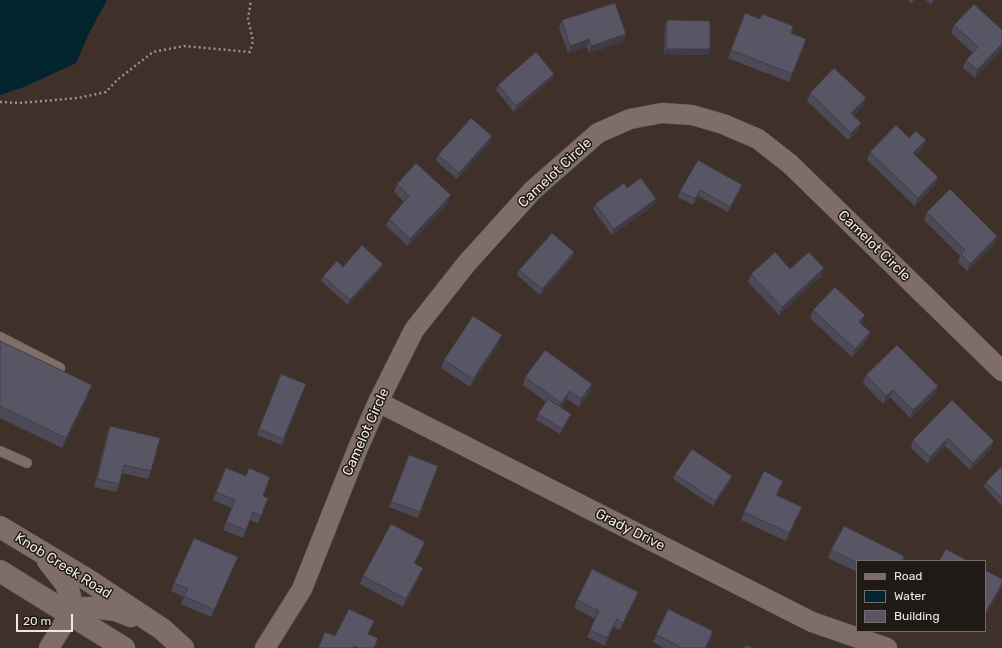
<!DOCTYPE html>
<html>
<head>
<meta charset="utf-8">
<style>
  body { margin:0 }
  #map { position:relative; width:1002px; height:648px; overflow:hidden; background:#3f302a; font-family:Rubik,sans-serif }
  canvas { display:block }
  .legend { position:absolute; left:856px; top:560px; width:130px; height:72px; box-sizing:border-box; background:#201a17; border:1px solid #736c68; margin:0; padding:5px 7px; list-style:none; font-size:12px; color:#f0e6e2 }
  .legend li { display:flex; align-items:center; gap:8px; height:20px }
  .legend b { width:20px; border:1px solid #736c68 }
  .scale { position:absolute; left:16px; top:614px; width:57px; height:18px; box-sizing:border-box; border:2px solid #f0e6e2; border-top:0; padding-left:5px; font-size:12px; line-height:14px; white-space:nowrap; color:#f0e6e2; -webkit-text-stroke:3px #201a17; paint-order:stroke }
</style>
</head>
<body>
<div id="map">
<canvas width="1002" height="648"></canvas>
<ul class="legend">
<li><b style="height:5px;background:#7f6e68"></b>Road</li>
<li><b style="height:11px;background:#01242e"></b>Water</li>
<li><b style="height:11px;background:#585665"></b>Building</li>
</ul>
<div class="scale">20 m</div>
</div>
<script>
const c = document.querySelector('canvas').getContext('2d');
c.lineJoin = 'round';
function fillPath(path, color) { c.fillStyle = color; c.fill(path, 'evenodd'); }
const shape = rows => new Path2D(rows.map(r => 'M' + r).join(''));
function strokePath(path, color, width, dash) { c.strokeStyle = color; c.lineWidth = width; c.lineCap = dash ? 'butt' : 'round'; c.setLineDash(dash || []); c.stroke(path); }
function drawText(font, color, halo, rows, align = 'center') {
  c.font = font + ' Rubik,sans-serif'; c.lineWidth = 3; c.setLineDash([]); c.textBaseline = 'middle'; c.strokeStyle = halo; c.fillStyle = color; for (const [text, x, y, turn = 0] of rows) {
    c.save(); c.translate(x, y); c.rotate((+turn || 0) * Math.PI / 180); c.textAlign = isNaN(turn) ? turn : align; if (halo) c.strokeText(text, 0, 0); c.fillText(text, 0, 0); c.restore();
  }
}
const water = shape([
  [0,0,107,0,89,33,76,63,24,87,0,95]
]);
const path = shape([
  [0,102,19,103,78,98,106,92,117,80,153,52,184,46,250,52,253,41,248,19,251,0]
]);
const lane = shape([
  [0,337,60,368],
  [0,451,27,463]
]);
const street = shape([
  [378,402,812,622,887,648],
  [49,648,69,615],
  [265,648,302,589,358,448,378,402,414,330,467,263,533,190,598,133,630,119,662,113,692,115,723,124,758,139,790,164,1002,371]
]);
const secondary = shape([
  [0,527,88,580,162,629,183,648],
  [48,561,66,584,70,596,69,615],
  [0,571,124,648],
  [69,615,80,608,100,608,116,610,131,616]
]);
const wall = shape([
  [908,0,914,0,911,3],
  [926,0,935,0,931,5],
  [562,20,623,42,589,53,587,47,568,53,559,28],
  [667,20,710,49,708,55,664,54,665,26],
  [954,25,1002,30,1002,49,975,78,963,68,966,60,973,53,951,33],
  [791,33,804,47,789,82,728,58,731,50],
  [554,74,552,79,514,112,496,90,498,85],
  [810,93,863,106,853,116,861,123,858,131,848,140,807,101],
  [492,136,490,142,457,179,436,161,438,155],
  [909,138,923,148,915,155,938,177,935,185,915,206,867,160,870,152],
  [397,184,448,203,408,246,386,226,389,219,404,202,394,192],
  [742,185,740,190,728,212,698,196,693,205,678,197,680,191],
  [627,188,654,205,612,235,593,209,595,204],
  [927,212,997,236,995,244,967,271,958,262,960,256,924,220],
  [572,258,540,295,517,275,519,270],
  [343,267,381,269,348,305,321,281,323,276],
  [790,269,821,276,779,315,748,282,751,274],
  [813,310,862,323,861,324,870,332,867,340,852,357,810,318],
  [0,341,88,396,62,448,0,418],
  [499,343,470,387,441,368,444,360],
  [866,375,938,386,935,394,910,418,890,397,883,404,863,383],
  [525,377,590,392,579,407,567,399,561,407,571,414,569,419,560,434,536,420,538,414,546,402,523,385],
  [306,384,282,445,257,435,259,429],
  [952,400,991,449,970,470,945,446,928,464,911,448,913,440],
  [110,426,151,471,148,479,122,473,119,484,116,492,94,487,107,434],
  [409,455,438,466,418,518,389,507],
  [1002,466,1002,506,984,487,986,482],
  [675,474,730,482,713,506,673,479],
  [780,489,777,495,799,515,786,541,741,520,744,512],
  [216,492,263,496,265,506,258,523,250,520,243,538,223,530,232,508,213,500],
  [422,550,415,563,420,576,403,607,360,584,363,576],
  [831,550,904,556,903,561,857,561,857,572,828,558],
  [238,557,211,617,181,604,184,597,171,591,174,583],
  [638,592,635,600,620,630,614,627,605,646,587,637,590,630,595,619,574,608,577,600],
  [713,631,711,639,706,648,664,648,653,642,656,635]
]);
const shadedWall = shape([
  [933,0,935,0,931,5],
  [626,34,623,42,589,53,591,46],
  [589,39,587,47,568,53,570,46],
  [1002,44,1002,49,975,78,977,70],
  [666,49,710,49,708,55,664,54],
  [554,74,552,79,514,112,516,106],
  [866,98,863,106,848,121,851,113],
  [861,123,858,131,848,140,851,133],
  [492,136,490,142,457,179,459,173],
  [926,140,923,148,910,161,913,153],
  [938,177,935,185,915,206,918,198],
  [742,185,740,190,728,212,730,207],
  [700,190,698,196,693,205,695,199],
  [451,195,448,203,408,246,410,239],
  [656,199,654,205,612,235,614,229],
  [997,236,995,244,967,271,970,264],
  [574,252,572,258,540,295,542,289],
  [383,264,381,269,348,305,350,300],
  [824,268,821,276,779,315,782,307],
  [865,315,862,323,856,330,859,322],
  [870,332,867,340,852,357,855,349],
  [502,335,499,343,470,387,473,379],
  [592,384,590,392,579,407,581,399],
  [92,385,88,396,62,448,66,438],
  [938,386,935,394,910,418,913,410],
  [893,390,890,397,883,404,886,396],
  [570,391,567,399,558,410,561,403],
  [571,414,569,419,560,434,562,429],
  [948,438,945,446,928,464,930,457],
  [994,441,991,449,970,470,973,463],
  [732,476,730,482,713,506,715,501],
  [802,507,799,515,786,541,789,533],
  [425,542,422,550,411,571,414,563],
  [423,568,420,576,403,607,406,599],
  [1002,584,1001,589,985,617,986,612],
  [638,592,635,600,620,630,623,623],
  [617,619,614,627,605,646,607,638],
  [713,631,711,639,706,648,705,648]
]);
const building = shape([
  [615,3,626,34,591,46,589,39,570,46,562,20,615,3],
  [974,4,1002,30,1002,44,977,70,966,60,978,47,954,25,974,4],
  [745,13,760,19,762,14,793,26,791,33,806,39,792,74,731,50,745,13],
  [667,20,710,21,710,49,666,49,667,20],
  [536,52,554,74,516,106,498,85,536,52],
  [834,68,866,98,851,113,861,123,851,133,810,93,834,68],
  [471,118,492,136,459,173,438,155,471,118],
  [896,125,909,138,916,131,926,140,913,153,938,177,918,198,870,152,896,125],
  [698,160,742,185,730,207,700,190,695,199,680,191,698,160],
  [416,163,451,195,410,239,389,219,409,196,397,184,416,163],
  [641,178,656,199,614,229,595,204,624,183,627,188,641,178],
  [950,189,997,236,970,264,961,254,965,250,927,212,950,189],
  [552,233,574,252,542,289,519,270,552,233],
  [362,245,383,264,350,300,323,276,337,261,343,267,362,245],
  [775,252,790,269,809,252,824,268,782,307,751,274,775,252],
  [835,287,865,315,859,322,870,332,855,349,813,310,835,287],
  [473,316,502,335,473,379,444,360,473,316],
  [0,341,92,385,66,438,0,406,0,341],
  [897,345,938,386,913,410,893,390,886,396,866,375,897,345],
  [545,350,592,384,581,399,570,391,561,403,525,377,545,350],
  [281,374,306,384,283,439,259,429,281,374],
  [548,399,571,414,562,429,538,414,548,399],
  [952,400,994,441,973,463,948,438,930,457,913,440,952,400],
  [110,426,160,438,151,471,124,465,119,484,97,479,110,426],
  [692,449,732,476,715,501,675,474,692,449],
  [409,455,438,466,420,512,391,502,409,455],
  [1002,466,1002,499,986,482,1002,466],
  [226,468,246,476,249,468,270,477,263,496,268,498,261,516,253,512,246,530,226,522,235,500,216,492,226,468],
  [764,471,783,481,776,495,802,507,789,533,744,512,764,471],
  [391,524,425,542,414,563,423,568,406,599,363,576,391,524],
  [844,526,904,556,902,561,857,561,857,563,831,550,844,526],
  [194,538,238,557,214,610,184,596,188,589,174,583,194,538],
  [946,549,968,561,939,561,946,549],
  [592,569,638,592,623,623,617,619,607,638,590,630,599,611,577,600,592,569],
  [985,570,1002,579,1002,584,986,612,985,611,985,570],
  [349,609,374,621,368,634,378,638,374,648,359,648,354,646,353,648,318,648,325,632,335,636,349,609],
  [668,609,713,631,705,648,678,648,679,646,656,635,668,609],
  [746,645,754,648,744,648,746,645]
]);
const streetNames = [
  ["Camelot Circle",555,173,-43],
  ["Camelot Circle",874,246,44],
  ["Camelot Circle",366,432,-66],
  ["Grady Drive",630,530,27],
  ["Knob Creek Road",63,566,32]
];
fillPath(water, '#01242e');
strokePath(lane, '#5a4e49', 11);
strokePath(street, '#5a4e49', 21);
strokePath(secondary, '#5a4e49', 23);
strokePath(path, '#9e918c', 2.5, [2, 3]);
strokePath(lane, '#7f6e68', 10);
strokePath(street, '#7f6e68', 20);
strokePath(secondary, '#7f6e68', 22);
fillPath(wall, '#4c4a57');
fillPath(shadedWall, '#3e3c47');
fillPath(building, '#585665');
strokePath(building, '#3e3c47', 1);
drawText('14px', '#f0e6e2', '#201a17', streetNames);
</script>
</body>
</html>
